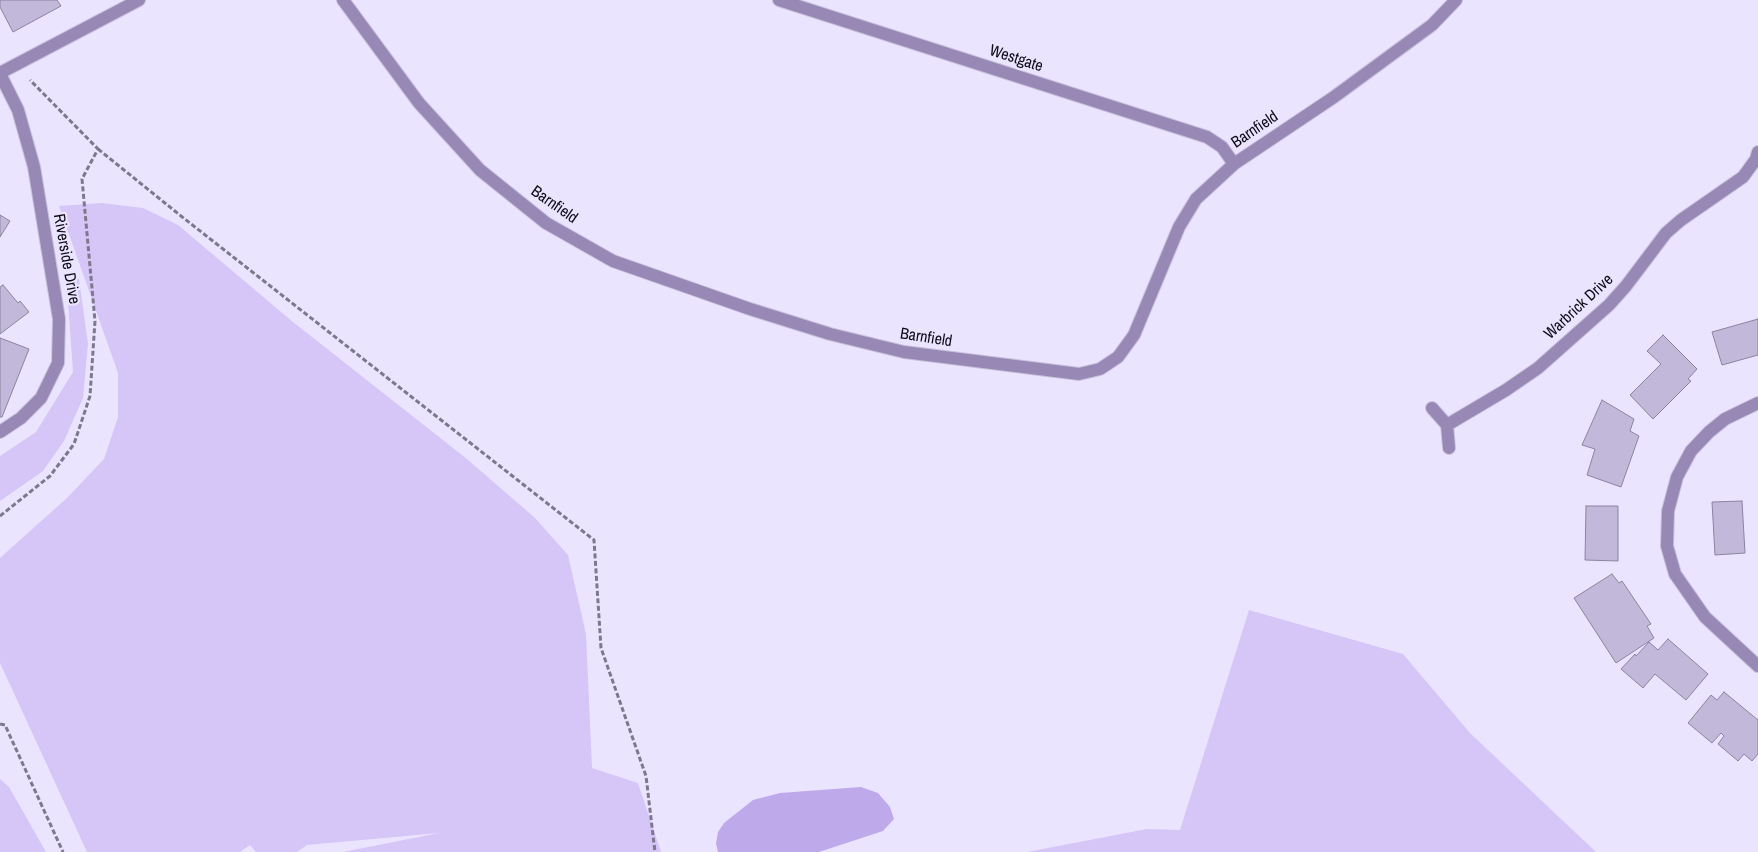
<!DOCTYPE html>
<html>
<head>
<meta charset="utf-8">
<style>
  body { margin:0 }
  canvas { display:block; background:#ebe4ff }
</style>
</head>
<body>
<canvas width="1758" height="852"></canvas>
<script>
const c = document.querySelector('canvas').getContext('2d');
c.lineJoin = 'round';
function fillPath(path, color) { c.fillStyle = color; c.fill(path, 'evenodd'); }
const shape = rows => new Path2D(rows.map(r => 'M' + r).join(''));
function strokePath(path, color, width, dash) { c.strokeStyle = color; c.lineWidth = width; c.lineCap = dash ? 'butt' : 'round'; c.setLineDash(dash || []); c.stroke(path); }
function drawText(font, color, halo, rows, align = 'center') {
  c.font = font + ' "Archivo Narrow",sans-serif'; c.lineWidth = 4.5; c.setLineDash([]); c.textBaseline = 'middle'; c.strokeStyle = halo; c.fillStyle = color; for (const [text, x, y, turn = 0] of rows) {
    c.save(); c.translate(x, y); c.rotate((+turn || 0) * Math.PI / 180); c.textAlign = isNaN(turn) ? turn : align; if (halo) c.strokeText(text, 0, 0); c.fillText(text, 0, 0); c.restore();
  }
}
const green = shape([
  [102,203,143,208,178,225,293,322,467,459,535,518,568,555,586,634,592,768,638,783,661,852,343,852,439,833,307,845,297,852,256,852,250,845,240,852,87,852,0,663,0,558,68,497,104,459,118,417,118,373,59,206],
  [66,274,79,279,88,344,83,398,64,441,43,471,0,501,0,456,36,432,73,372],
  [1249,610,1403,654,1470,733,1596,852,1027,852,1147,829,1180,830],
  [0,779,9,787,46,852,0,852]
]);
const water = shape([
  [861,787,878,793,890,807,894,819,883,831,819,852,718,852,716,843,718,832,724,823,753,800,780,793]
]);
const building = shape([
  [0,0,57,0,61,6,13,32,0,7,0,0],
  [0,215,10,221,0,237,0,215],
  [3,285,18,303,20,301,29,312,0,334,0,287,3,285],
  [1758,319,1758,355,1722,365,1712,332,1758,319],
  [1663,335,1697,369,1688,379,1691,381,1653,419,1630,395,1661,364,1647,351,1663,335],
  [0,338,29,349,2,417,0,417,0,338],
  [1602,400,1634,419,1630,431,1639,436,1621,487,1587,475,1595,449,1582,445,1602,400],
  [1742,501,1745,553,1715,555,1712,502,1742,501],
  [1586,506,1618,506,1618,561,1585,560,1586,506],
  [1612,574,1619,583,1622,581,1651,624,1647,626,1654,638,1616,663,1574,598,1612,574],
  [1668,639,1708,674,1686,700,1655,674,1643,688,1621,669,1635,654,1636,656,1649,642,1658,650,1668,639],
  [1724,692,1758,720,1758,754,1752,761,1744,754,1738,761,1718,744,1724,736,1721,733,1712,743,1688,723,1711,695,1717,700,1724,692]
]);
const path = shape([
  [98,149,181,216,594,540,601,648,646,776,655,852],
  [0,516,50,476,74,444,90,396,95,321,82,179,98,149,30,80],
  [0,724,5,725,63,852]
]);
const street = shape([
  [343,0,419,103,480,170,546,223,613,261,750,309,830,334,904,352,1079,374,1100,369,1118,357,1134,335,1179,227,1196,199,1234,164,1334,97,1432,25,1456,0],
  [779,0,1207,137,1222,147,1234,164],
  [0,73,139,0],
  [0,74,18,110,34,167,59,319,58,363,41,398,21,418,0,432],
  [1758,403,1725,419,1709,432,1691,451,1677,477,1668,511,1667,546,1675,574,1705,617,1758,666],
  [1432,408,1447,425,1449,448],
  [1447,425,1506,390,1538,368,1609,305,1626,286,1666,233,1681,220,1743,177,1756,159,1758,152]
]);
const streetNames = [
  ["Westgate",1016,59,18],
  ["Barnfield",1255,130,-34],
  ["Barnfield",554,205,35],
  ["Riverside Drive",66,259,80],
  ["Warbrick Drive",1579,307,-43],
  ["Barnfield",926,338,9]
];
fillPath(green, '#d5c6f7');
fillPath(water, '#bea9eb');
fillPath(building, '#c2b8d9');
strokePath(building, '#8c83a1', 1);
strokePath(street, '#c8c1da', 14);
strokePath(path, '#7d788b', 3, [5, 2.5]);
strokePath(street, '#9788b6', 12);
drawText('16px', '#0f0c17', '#ebe4ff', streetNames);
</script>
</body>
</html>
